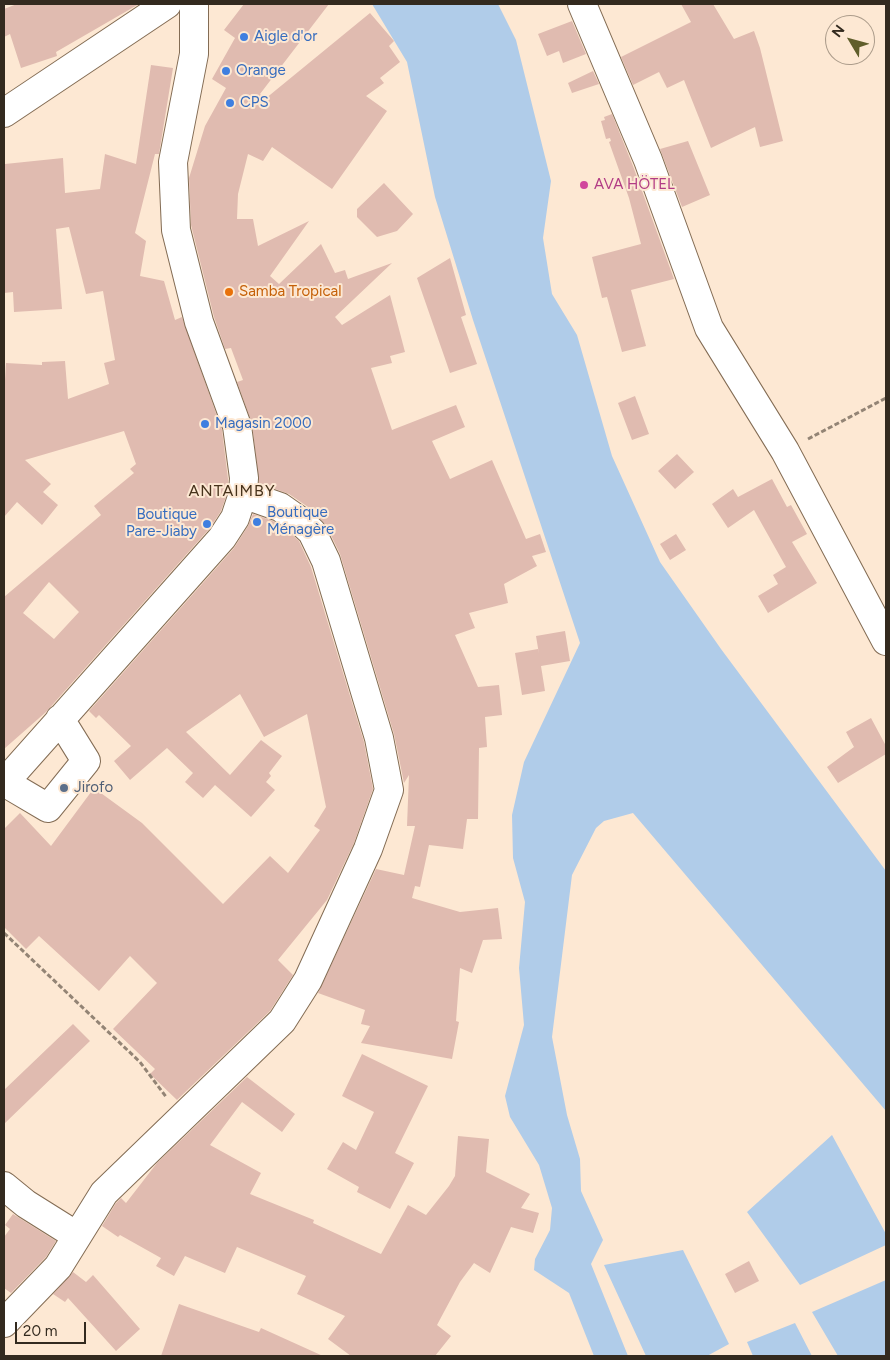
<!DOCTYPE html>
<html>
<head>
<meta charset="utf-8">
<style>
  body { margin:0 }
  #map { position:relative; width:890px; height:1360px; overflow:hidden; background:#fde8d3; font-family:Figtree,sans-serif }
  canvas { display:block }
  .frame { position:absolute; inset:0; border:5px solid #332a1f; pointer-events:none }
  .north { position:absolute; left:825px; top:15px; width:50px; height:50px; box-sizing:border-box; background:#fde8d3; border:1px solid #ac9c8b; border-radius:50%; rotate:307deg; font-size:14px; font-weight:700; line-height:20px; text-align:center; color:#332a1f }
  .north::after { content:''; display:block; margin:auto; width:18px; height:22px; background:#605e2b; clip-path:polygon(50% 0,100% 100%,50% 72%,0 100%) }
  .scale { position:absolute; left:15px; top:1322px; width:71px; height:22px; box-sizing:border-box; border:2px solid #332a1f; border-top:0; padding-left:6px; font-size:15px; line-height:18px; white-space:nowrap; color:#332a1f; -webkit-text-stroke:4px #fde8d3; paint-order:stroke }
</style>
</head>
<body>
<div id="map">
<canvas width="890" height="1360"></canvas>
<div class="frame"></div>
<div class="north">N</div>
<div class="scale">20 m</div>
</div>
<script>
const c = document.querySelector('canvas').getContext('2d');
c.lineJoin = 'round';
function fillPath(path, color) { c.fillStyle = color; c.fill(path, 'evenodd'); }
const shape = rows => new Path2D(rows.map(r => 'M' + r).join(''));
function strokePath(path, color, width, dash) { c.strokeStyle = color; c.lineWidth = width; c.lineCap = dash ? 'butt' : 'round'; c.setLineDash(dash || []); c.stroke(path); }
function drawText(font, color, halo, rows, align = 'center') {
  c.font = font + ' Figtree,sans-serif'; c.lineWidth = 4; c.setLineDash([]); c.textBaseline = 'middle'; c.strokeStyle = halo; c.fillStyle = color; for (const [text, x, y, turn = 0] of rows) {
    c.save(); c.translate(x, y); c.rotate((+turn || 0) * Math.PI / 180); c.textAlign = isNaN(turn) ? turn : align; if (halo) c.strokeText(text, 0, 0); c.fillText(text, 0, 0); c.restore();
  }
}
const water = shape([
  [372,4,498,4,516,40,551,181,543,238,552,294,577,335,612,456,660,562,721,649,886,871,886,1111,633,813,604,821,596,828,572,875,552,1037,567,1115,580,1159,581,1191,603,1240,591,1264,628,1356,594,1356,569,1293,534,1270,535,1259,550,1230,552,1208,539,1165,510,1117,505,1096,524,1025,519,968,525,902,513,858,512,815,524,762,580,643,473,320,435,197,407,62],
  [832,1135,886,1234,886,1245,800,1285,747,1212],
  [683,1250,729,1344,707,1356,646,1356,604,1265],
  [886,1280,886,1356,838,1356,812,1312],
  [795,1323,812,1356,753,1356,747,1342]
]);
const building = shape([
  [17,4,139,4,56,52,57,56,21,68,10,34,4,37,4,9],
  [244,4,329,4,260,94,265,99,370,13,394,41,389,46,400,62,380,78,384,83,366,96,387,111,332,189,272,147,263,161,248,154,238,194,237,219,253,219,258,246,309,221,270,276,279,284,321,244,335,273,345,270,348,279,392,263,335,317,342,325,390,295,405,352,390,356,392,363,371,368,392,430,456,405,465,427,432,441,450,479,492,460,526,539,540,534,546,552,532,556,537,566,504,584,508,603,469,613,475,628,455,635,478,687,499,685,502,715,485,717,487,747,479,748,478,819,467,819,463,849,429,845,420,887,415,886,412,898,460,912,498,908,502,939,483,940,472,973,460,968,456,1021,459,1022,452,1059,361,1043,370,1026,361,1024,365,1010,318,993,376,869,404,875,415,826,407,826,409,775,404,783,394,734,340,554,326,525,311,509,289,494,259,483,252,424,237,382,243,380,231,348,225,349,214,317,191,225,189,178,205,126,226,88,212,79,235,38,224,30],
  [681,4,713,4,734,39,754,31,760,48,783,141,760,147,755,127,711,148,684,80,667,88,659,72,633,85,621,57,691,22],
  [572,21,586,54,563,63,559,51,547,56,538,34],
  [151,65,173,68,159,154,155,154,135,233,146,241,140,276,164,281,175,320,182,317,222,430,228,479,228,491,221,511,210,528,46,712,4,749,4,597,101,515,94,506,134,473,130,469,136,464,124,431,25,460,51,484,43,492,58,505,42,525,17,502,4,517,4,397,6,363,42,365,42,362,65,361,68,399,109,384,104,363,115,360,103,291,86,294,69,227,56,229,62,309,14,312,13,292,4,293,5,164,63,158,65,193,100,189,105,154,136,164],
  [49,582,79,612,54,639,23,613],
  [593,71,599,84,572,93,568,83],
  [612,114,633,166,674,279,631,290,646,346,622,352,607,297,602,298,592,257,641,244,629,198,609,142,611,141,610,138,606,139,601,121,605,120,604,117],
  [688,141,710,195,682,207,660,149],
  [384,183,413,214,397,231,377,237,357,217,357,209],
  [450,258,466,315,461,317,477,364,450,373,417,278],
  [635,396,649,434,632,440,618,403],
  [677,454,694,472,675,489,658,471],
  [772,479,787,507,791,505,807,534,792,542,817,583,768,613,758,596,778,584,773,575,786,567,754,510,728,528,712,504,733,489,738,497],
  [253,514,273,521,290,533,299,541,311,567,364,742,373,789,354,843,327,900,278,960,293,975,270,1011,177,1100,150,1074,155,1069,113,1029,157,983,130,956,99,991,39,936,26,949,4,927,4,829,20,813,51,846,94,788,142,823,223,904,270,856,288,873,320,830,314,826,326,807,307,714,264,737,240,694,186,732,230,775,261,740,282,756,269,773,271,776,266,782,275,790,251,817,215,785,203,798,185,782,193,773,167,748,130,780,114,761,131,746,99,715,96,718,89,711,234,548,248,526],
  [676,534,686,550,670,560,660,544],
  [565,631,570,661,541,666,545,691,522,695,515,653,538,649,539,654,536,636],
  [871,718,886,746,886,754,838,783,827,767,854,747,846,732],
  [73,1024,90,1041,4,1124,4,1090],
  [362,1054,428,1086,395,1153,414,1163,390,1209,357,1192,359,1187,327,1169,343,1142,356,1150,374,1112,342,1096],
  [247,1077,295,1114,282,1132,242,1102,210,1145,261,1173,250,1194,314,1220,313,1223,381,1254,408,1205,426,1215,449,1186,455,1176,458,1136,489,1139,486,1172,530,1194,521,1208,539,1213,533,1233,511,1227,490,1273,474,1263,460,1282,437,1325,451,1336,435,1356,351,1356,328,1339,345,1316,297,1294,306,1276,237,1247,225,1273,185,1256,174,1276,156,1266,161,1258,120,1235,118,1237,102,1226,116,1203,121,1198,126,1203,157,1163],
  [13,1214,56,1241,46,1257,11,1293,4,1288,4,1237,10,1229,5,1225],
  [749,1261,759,1281,735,1293,725,1274],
  [73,1272,86,1282,93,1275,140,1329,116,1351,68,1298,65,1302,53,1294],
  [179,1304,259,1332,261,1328,323,1356,161,1356]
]);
const path = shape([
  [808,439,886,398],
  [4,933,140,1062,167,1098]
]);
const minor = shape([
  [582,4,648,160,709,328,785,451,886,641],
  [4,782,48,808,86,761,60,719],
  [4,783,222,538,235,518,243,494,244,478,237,426,199,322,176,230,173,162,194,54,194,4],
  [4,1186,26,1204,77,1236],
  [4,1323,58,1267,104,1193,282,1021,308,980,368,849,389,790,379,738,326,561,312,532,300,521,280,507,243,494]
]);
const major = shape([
  [4,113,167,4]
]);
const markers = [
  [244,37,5,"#3f7fe0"],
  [226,71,5,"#3f7fe0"],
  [230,103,5,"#3f7fe0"],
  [584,185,5,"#d1479c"],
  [229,292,5,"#e8710a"],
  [205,424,5,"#3f7fe0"],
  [257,522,5,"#3f7fe0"],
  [207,524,5,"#3f7fe0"],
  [64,788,5,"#5c6f8a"]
];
const shopNames = [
  ["Aigle d'or",254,37],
  ["Orange",236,71],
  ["CPS",240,103],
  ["Magasin 2000",215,424],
  ["Boutique",267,513],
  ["Ménagère",267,530],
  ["Boutique",197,515,"right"],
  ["Pare-Jiaby",197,532,"right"]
];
const hotelNames = [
  ["AVA HÖTEL",594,185]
];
const foodNames = [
  ["Samba Tropical",239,292]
];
const serviceNames = [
  ["Jirofo",74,788]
];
const neighbourhoodNames = [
  ["ANTAIMBY",232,491]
];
fillPath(water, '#b0cce9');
fillPath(building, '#e0bbb0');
strokePath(minor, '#836c54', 30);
strokePath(major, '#836c54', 30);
strokePath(path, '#938475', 3, [5, 2.5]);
strokePath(minor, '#fff', 28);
strokePath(major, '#fff', 28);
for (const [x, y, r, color] of markers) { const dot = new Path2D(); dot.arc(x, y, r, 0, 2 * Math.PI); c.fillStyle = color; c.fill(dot); strokePath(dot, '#fde8d3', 2); }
drawText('15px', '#366cbe', '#fde8d3', shopNames, 'left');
drawText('15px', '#b23c85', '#fde8d3', hotelNames, 'left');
drawText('15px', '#c56008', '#fde8d3', foodNames, 'left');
drawText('15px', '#4e5e75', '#fde8d3', serviceNames, 'left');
c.letterSpacing = '1px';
drawText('16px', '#47331c', '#fde8d3', neighbourhoodNames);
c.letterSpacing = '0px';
</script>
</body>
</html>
